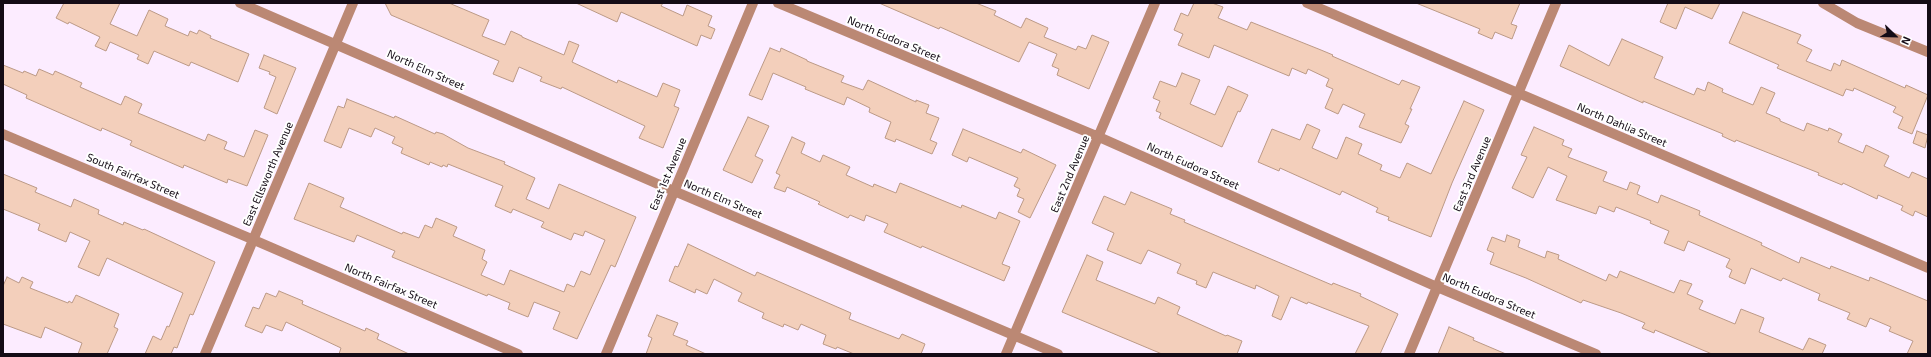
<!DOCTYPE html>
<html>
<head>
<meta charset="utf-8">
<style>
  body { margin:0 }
  #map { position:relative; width:1931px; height:357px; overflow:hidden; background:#fcecff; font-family:"Exo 2",sans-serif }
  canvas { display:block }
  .frame { position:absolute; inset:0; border:4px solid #140c16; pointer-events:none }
  .north { position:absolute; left:1875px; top:16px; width:40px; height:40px; -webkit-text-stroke:3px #fff; paint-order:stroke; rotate:113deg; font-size:11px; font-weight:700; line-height:16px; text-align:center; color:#140c16 }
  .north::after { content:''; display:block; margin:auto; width:14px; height:18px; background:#140c16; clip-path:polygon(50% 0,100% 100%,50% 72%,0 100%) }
</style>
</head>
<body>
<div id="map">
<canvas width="1931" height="357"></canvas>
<div class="frame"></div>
<div class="north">N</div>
</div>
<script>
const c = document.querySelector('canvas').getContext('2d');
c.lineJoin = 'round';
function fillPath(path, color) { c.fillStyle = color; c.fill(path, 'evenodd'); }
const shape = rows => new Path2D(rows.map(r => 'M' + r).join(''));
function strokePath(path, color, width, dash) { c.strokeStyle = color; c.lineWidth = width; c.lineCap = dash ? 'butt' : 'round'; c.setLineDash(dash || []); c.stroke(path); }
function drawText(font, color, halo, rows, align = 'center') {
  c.font = font + ' "Exo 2",sans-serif'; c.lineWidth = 4; c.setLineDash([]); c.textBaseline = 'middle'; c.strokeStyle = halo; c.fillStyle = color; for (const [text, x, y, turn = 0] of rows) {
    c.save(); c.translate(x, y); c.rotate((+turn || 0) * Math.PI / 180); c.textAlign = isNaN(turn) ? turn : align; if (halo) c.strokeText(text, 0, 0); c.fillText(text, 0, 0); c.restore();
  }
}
const building = shape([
  [64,3,120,3,110,24,137,36,149,10,168,19,165,26,188,36,190,31,197,34,199,30,211,36,210,38,249,54,238,82,191,62,189,66,154,51,148,64,137,59,139,55,110,42,106,51,95,46,100,37,69,22,68,24,56,18,64,3],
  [385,3,449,3,489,20,482,36,505,45,511,31,522,36,522,37,564,55,569,41,579,45,572,62,617,83,618,80,657,97,663,83,680,90,674,106,679,108,663,148,639,138,645,126,562,87,561,89,540,81,542,77,519,67,513,82,493,74,499,61,391,15,385,3],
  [576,3,663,3,661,6,683,16,687,5,712,16,708,26,715,29,711,39,701,35,697,46,621,12,617,22,576,3],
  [879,3,976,3,996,11,994,15,1021,28,1026,18,1048,28,1044,37,1076,50,1078,46,1086,49,1092,35,1109,42,1089,89,1057,75,1059,69,1052,66,1057,54,1029,42,1019,62,940,27,939,29,879,3],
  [1194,3,1212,3,1223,7,1218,18,1247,30,1251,22,1321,50,1333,55,1332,56,1399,85,1402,80,1420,87,1410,109,1412,109,1405,124,1409,126,1401,143,1359,127,1365,114,1343,104,1338,114,1325,108,1333,89,1326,86,1329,79,1308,69,1306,74,1292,68,1289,76,1214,45,1209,58,1178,45,1183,34,1174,30,1181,13,1188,16,1194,3],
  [1416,3,1520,3,1511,24,1517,26,1512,39,1495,32,1492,39,1478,33,1480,29,1416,3],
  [1668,3,1720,3,1712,19,1685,7,1676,29,1660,22,1668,3],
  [1743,12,1801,35,1797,43,1812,50,1806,61,1831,71,1834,63,1840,66,1842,60,1905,88,1906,85,1928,95,1912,134,1898,128,1903,117,1893,112,1896,107,1854,88,1853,91,1846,89,1843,96,1777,68,1779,65,1729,43,1743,12],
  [1622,39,1663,57,1654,78,1694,95,1697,88,1705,91,1708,82,1723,89,1722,92,1753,105,1761,87,1775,93,1766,113,1780,119,1780,121,1804,131,1807,123,1828,131,1829,128,1842,134,1838,142,1863,153,1866,145,1889,156,1884,166,1909,178,1912,172,1928,179,1928,217,1915,211,1913,216,1901,210,1903,206,1878,195,1877,199,1843,183,1842,185,1818,175,1819,173,1736,140,1735,142,1722,136,1723,134,1643,101,1643,103,1560,66,1569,45,1609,66,1622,39],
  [770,48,780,52,781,48,807,60,807,61,844,76,841,82,863,90,868,80,916,102,916,100,929,105,926,113,939,118,930,140,937,143,932,154,896,139,895,142,885,138,891,122,869,112,870,108,847,97,844,105,805,89,806,87,773,73,762,100,749,95,770,48],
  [264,55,296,68,277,114,264,108,276,77,269,74,270,72,259,68,264,55],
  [3,65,23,73,24,71,36,76,39,69,53,75,55,71,82,83,80,87,121,105,125,96,142,104,138,113,205,141,208,134,227,142,224,149,244,157,255,130,268,135,247,186,228,179,227,183,184,165,183,168,130,145,132,141,102,128,101,131,26,98,27,95,3,84,3,65],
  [1182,73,1200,80,1190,104,1215,115,1228,86,1248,95,1240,112,1238,111,1222,147,1159,118,1161,113,1156,111,1160,101,1153,98,1160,81,1176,87,1182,73],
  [347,99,394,118,395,116,435,134,436,132,443,134,468,148,505,162,504,164,535,178,526,199,549,209,559,184,636,217,615,267,611,265,577,339,553,329,560,312,534,302,528,317,508,309,510,303,488,294,487,296,392,257,395,251,357,235,354,242,294,219,309,183,344,198,340,207,402,234,403,232,419,238,425,225,432,228,436,218,457,227,453,236,485,250,482,259,487,262,481,275,504,285,510,270,564,292,567,284,574,287,581,271,590,275,605,240,585,231,583,236,574,233,571,240,541,227,544,222,513,209,511,213,495,206,503,186,448,164,447,167,443,165,442,167,430,162,429,165,401,153,403,148,392,143,395,137,375,128,371,137,349,128,341,148,324,141,338,106,344,108,347,99],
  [1464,101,1484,110,1452,183,1431,237,1388,220,1389,217,1376,212,1378,208,1342,191,1340,195,1280,168,1279,171,1258,162,1272,129,1300,140,1307,124,1320,130,1312,148,1337,159,1346,137,1362,144,1358,154,1382,165,1380,170,1400,178,1407,163,1431,174,1464,101],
  [748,117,769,126,755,156,763,160,752,183,723,170,748,117],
  [1534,127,1564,140,1562,145,1572,149,1568,157,1607,172,1603,181,1627,190,1630,182,1640,186,1637,194,1658,203,1661,195,1700,211,1699,215,1762,243,1761,245,1799,263,1801,257,1830,269,1831,266,1869,281,1870,277,1928,301,1928,354,1907,354,1913,341,1889,331,1891,327,1870,318,1866,327,1847,319,1850,313,1818,300,1820,294,1783,278,1781,281,1751,268,1745,284,1729,277,1732,270,1726,267,1730,259,1688,241,1684,251,1664,243,1669,231,1650,223,1651,221,1616,207,1614,212,1599,206,1596,214,1556,200,1567,176,1548,167,1533,198,1512,188,1527,157,1521,155,1534,127],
  [963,129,1021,153,1023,149,1056,165,1030,218,1018,212,1024,199,1017,196,1020,189,1014,186,1018,178,969,157,967,162,952,155,963,129],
  [1917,131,1928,135,1925,148,1913,143,1917,131],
  [792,137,805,143,801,153,820,162,823,155,850,167,846,175,873,187,874,184,896,193,900,183,961,208,962,205,996,219,999,212,1020,221,1002,264,1010,267,1004,281,922,246,921,248,884,232,888,224,866,215,864,221,850,215,848,218,818,204,820,202,787,187,785,192,774,188,780,175,776,173,792,137],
  [3,174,37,188,35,192,71,207,74,199,99,210,98,214,123,225,124,222,143,230,144,229,215,262,193,315,190,314,177,348,174,347,171,354,145,354,153,336,161,340,167,326,169,327,183,293,107,258,99,276,78,267,90,241,70,232,66,242,38,230,40,224,3,209,3,174],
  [1131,192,1172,209,1170,214,1185,220,1184,222,1332,285,1333,283,1361,294,1360,296,1398,314,1380,354,1355,354,1369,326,1308,302,1307,304,1291,297,1281,320,1272,316,1279,296,1256,285,1255,289,1213,272,1206,288,1196,284,1197,281,1177,273,1181,264,1148,250,1141,264,1107,250,1114,233,1092,223,1104,196,1125,205,1131,192],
  [1507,235,1520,240,1518,247,1545,258,1547,251,1559,255,1558,259,1606,281,1609,274,1617,278,1620,271,1674,293,1680,280,1692,284,1687,294,1703,301,1699,309,1735,324,1741,309,1764,318,1759,332,1803,350,1809,338,1826,345,1822,354,1712,354,1655,330,1654,333,1642,328,1645,323,1621,313,1583,300,1581,303,1526,278,1490,264,1494,253,1487,250,1492,237,1505,242,1507,235],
  [688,244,755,276,757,272,851,313,849,319,899,339,902,334,925,344,921,354,854,354,837,347,836,349,823,344,826,335,801,324,798,330,784,324,783,327,762,318,764,313,738,301,742,293,714,279,707,294,696,289,695,293,669,281,675,266,678,267,688,244],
  [1087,255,1103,262,1096,280,1155,304,1158,297,1180,307,1177,314,1226,336,1227,335,1242,341,1237,354,1162,354,1062,312,1087,255],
  [7,277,19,283,22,277,33,282,30,288,68,303,69,301,72,303,76,295,119,314,114,327,118,329,107,354,78,354,82,343,45,327,41,338,3,324,3,286,7,277],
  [279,291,303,301,302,304,365,331,366,328,379,334,377,339,409,354,339,354,341,348,286,322,282,331,266,325,262,333,245,326,253,307,259,309,266,293,276,297,279,291],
  [657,315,678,323,673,335,688,341,686,345,706,354,646,354,652,338,648,336,657,315],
  [1449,327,1474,338,1473,340,1506,354,1438,354,1449,327]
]);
const minor = shape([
  [240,3,674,191,1058,354],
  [778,3,1099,137,1437,287,1596,354],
  [1307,3,1928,268],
  [1823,3,1857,23,1928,52],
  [3,134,254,240,518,354],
  [205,354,353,3],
  [1006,354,1155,3],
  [1409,354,1556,3]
]);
const tertiary = shape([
  [606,354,753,3]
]);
const streetNames = [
  ["North Eudora Street",894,39,23],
  ["North Elm Street",426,70,24],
  ["North Dahlia Street",1622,125,23],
  ["North Eudora Street",1193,166,24],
  ["East Ellsworth Avenue",268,174,-67],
  ["East 1st Avenue",668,174,-67],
  ["East 2nd Avenue",1070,174,-67],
  ["East 3rd Avenue",1472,174,-67],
  ["South Fairfax Street",133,176,23],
  ["North Elm Street",723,199,23],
  ["North Fairfax Street",391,286,23],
  ["North Eudora Street",1489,296,23]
];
fillPath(building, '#f3cfbb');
strokePath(building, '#bb9986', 1);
strokePath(minor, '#bb8874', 10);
strokePath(tertiary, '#bb8874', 10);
drawText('11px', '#140c16', '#fff', streetNames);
</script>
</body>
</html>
